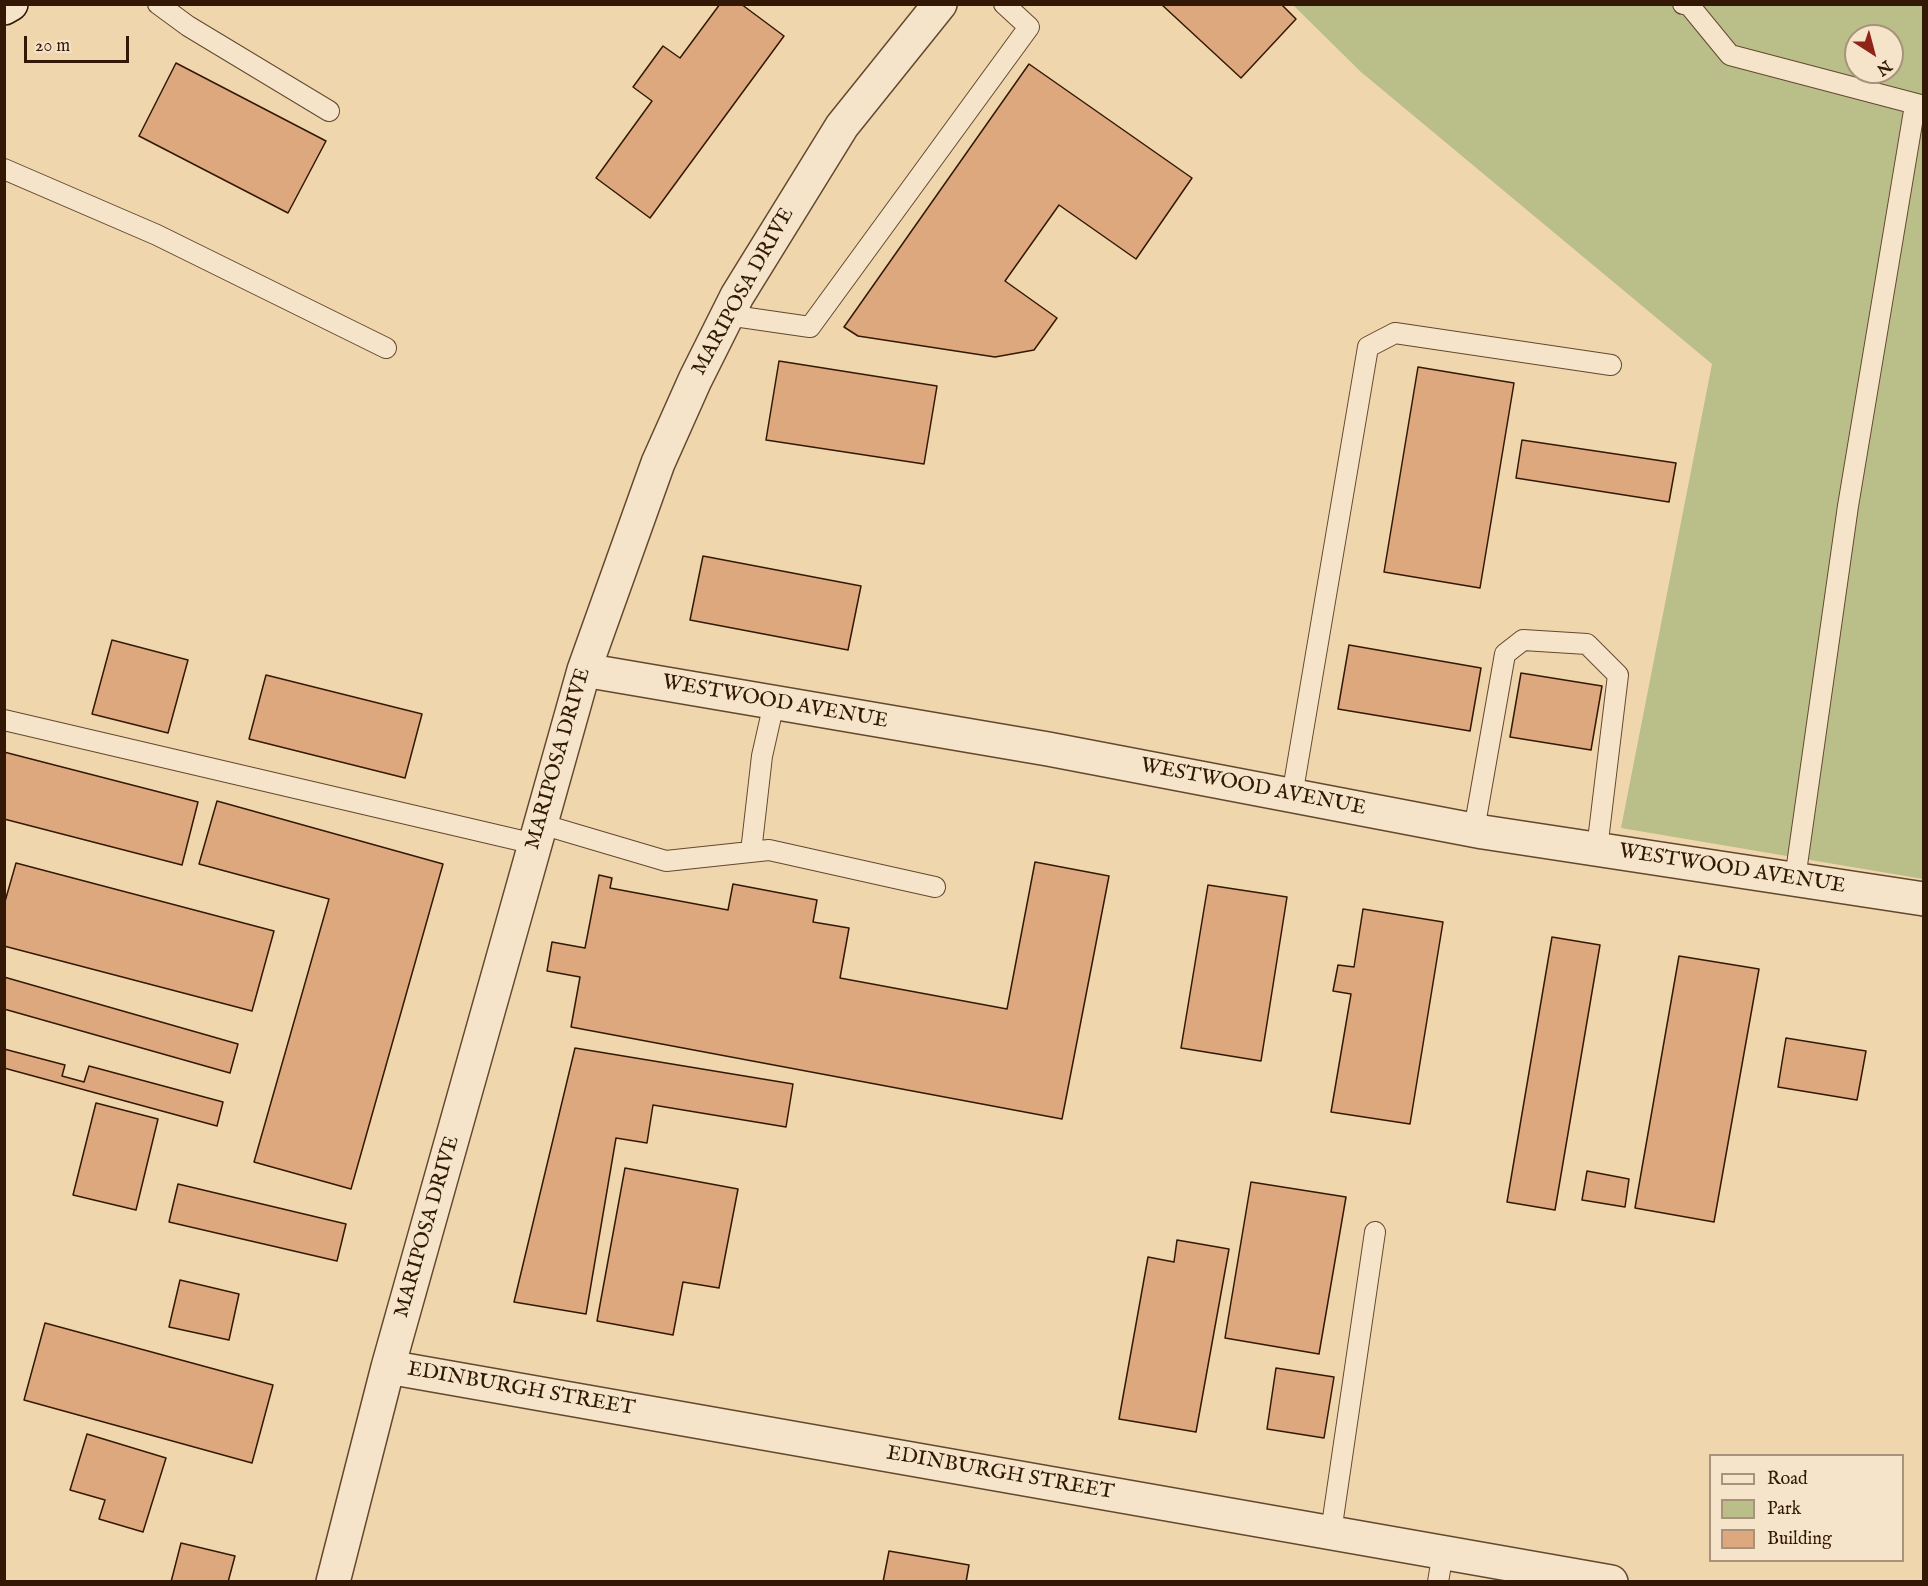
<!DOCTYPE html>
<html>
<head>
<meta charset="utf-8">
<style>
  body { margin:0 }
  #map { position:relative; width:1928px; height:1586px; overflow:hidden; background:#f0d6ac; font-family:"IM FELL English",serif }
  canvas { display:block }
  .frame { position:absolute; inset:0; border:6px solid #331905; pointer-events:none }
  .legend { position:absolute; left:1709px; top:1454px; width:195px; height:108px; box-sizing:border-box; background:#f5e4c9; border:2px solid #a7937b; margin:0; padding:8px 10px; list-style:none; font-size:18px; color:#331905 }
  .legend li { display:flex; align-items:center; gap:12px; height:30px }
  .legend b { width:30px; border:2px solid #a7937b }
  .north { position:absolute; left:1844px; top:24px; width:60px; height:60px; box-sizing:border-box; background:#f5e4c9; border:2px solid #a7937b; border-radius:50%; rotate:144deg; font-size:16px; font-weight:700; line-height:24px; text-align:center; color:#331905 }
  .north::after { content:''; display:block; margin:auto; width:21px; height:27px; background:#8f2418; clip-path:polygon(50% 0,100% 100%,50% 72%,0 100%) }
  .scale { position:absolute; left:24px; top:36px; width:105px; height:27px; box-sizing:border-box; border:3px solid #331905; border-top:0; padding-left:8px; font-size:18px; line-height:21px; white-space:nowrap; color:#331905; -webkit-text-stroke:4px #f5e4c9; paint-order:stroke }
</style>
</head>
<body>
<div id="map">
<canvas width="1928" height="1586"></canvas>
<div class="frame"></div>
<ul class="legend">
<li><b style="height:8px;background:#f5e4c9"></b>Road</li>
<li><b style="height:16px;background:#babe89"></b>Park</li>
<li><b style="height:16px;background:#dea87f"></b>Building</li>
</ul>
<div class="north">N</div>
<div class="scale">20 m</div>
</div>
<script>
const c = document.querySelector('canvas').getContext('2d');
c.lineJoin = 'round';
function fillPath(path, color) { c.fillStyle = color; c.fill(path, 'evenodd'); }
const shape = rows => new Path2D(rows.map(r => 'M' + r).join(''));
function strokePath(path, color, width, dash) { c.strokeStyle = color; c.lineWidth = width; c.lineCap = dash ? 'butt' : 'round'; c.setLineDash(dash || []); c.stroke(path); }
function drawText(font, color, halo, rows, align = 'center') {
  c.font = font + ' "IM FELL English",serif'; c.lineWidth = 4.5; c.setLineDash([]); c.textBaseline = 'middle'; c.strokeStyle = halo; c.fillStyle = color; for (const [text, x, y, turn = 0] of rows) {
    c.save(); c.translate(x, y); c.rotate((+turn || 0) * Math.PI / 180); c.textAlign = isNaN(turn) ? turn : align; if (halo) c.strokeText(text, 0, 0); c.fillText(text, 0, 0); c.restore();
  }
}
const green = shape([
  [1293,5,1923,5,1923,879,1621,828,1712,364,1361,72],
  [1856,36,1892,36,1892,72,1856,72]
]);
const building = shape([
  [720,4,741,4,784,36,650,218,596,178,652,101,633,87,663,46,680,58,720,4],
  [1161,4,1281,4,1296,19,1241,78,1161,4],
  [176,63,326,141,288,213,139,136,176,63],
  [1029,64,1192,178,1136,259,1059,205,1005,281,1057,318,1034,350,995,357,858,336,844,327,1029,64],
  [779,361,937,386,924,464,766,440,779,361],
  [1418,367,1514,383,1480,588,1384,572,1418,367],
  [1522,440,1676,463,1669,502,1516,478,1522,440],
  [703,556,861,586,848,650,690,620,703,556],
  [112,640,188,660,168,733,92,714,112,640],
  [1349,645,1481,668,1470,731,1338,709,1349,645],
  [1521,673,1602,686,1591,750,1510,737,1521,673],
  [266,675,422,714,405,778,249,739,266,675],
  [4,752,198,802,182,865,4,819,4,752],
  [217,801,443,864,351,1189,254,1162,329,899,199,864,217,801],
  [1035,862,1109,876,1062,1119,571,1027,580,977,547,971,552,942,585,948,599,875,612,878,610,888,728,910,733,884,817,900,813,922,849,928,840,978,1007,1009,1035,862],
  [16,863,274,931,252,1011,4,946,4,905,16,863],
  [1208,885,1287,897,1261,1061,1181,1048,1208,885],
  [1363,909,1443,922,1410,1124,1331,1112,1351,994,1333,991,1338,965,1354,967,1363,909],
  [1552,937,1600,945,1555,1210,1507,1202,1552,937],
  [1679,956,1759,969,1714,1222,1635,1208,1679,956],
  [4,977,238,1044,230,1073,4,1009,4,977],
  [1786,1038,1866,1051,1857,1100,1778,1087,1786,1038],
  [575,1048,793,1084,786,1127,653,1105,647,1143,616,1138,586,1314,514,1302,575,1048],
  [4,1049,65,1065,62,1076,84,1082,89,1066,223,1102,217,1126,4,1068,4,1049],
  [96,1103,158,1119,136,1210,73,1195,96,1103],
  [625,1168,738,1189,719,1288,683,1282,673,1335,597,1321,625,1168],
  [1587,1171,1629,1179,1625,1207,1582,1200,1587,1171],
  [1251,1182,1346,1197,1319,1354,1225,1338,1251,1182],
  [178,1184,346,1224,337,1261,169,1222,178,1184],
  [1177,1240,1229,1249,1196,1432,1119,1419,1148,1257,1174,1262,1177,1240],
  [180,1280,239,1294,229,1340,169,1327,180,1280],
  [45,1323,273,1385,252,1463,24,1400,45,1323],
  [1276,1368,1334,1377,1324,1438,1267,1429,1276,1368],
  [87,1434,166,1458,143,1532,99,1519,105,1500,70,1490,87,1434],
  [181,1543,235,1556,228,1582,171,1582,181,1543],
  [889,1551,969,1565,966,1582,883,1582,889,1551]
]);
const service = shape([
  [158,4,188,26,329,111],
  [1683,4,1689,5,1730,55,1924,106],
  [4,169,157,235,386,348],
  [727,315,810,327,1029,27,1004,4],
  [4,720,535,844],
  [1292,796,1368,347,1395,333,1611,365],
  [541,824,666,861,769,850,935,887],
  [1474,830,1505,654,1523,640,1587,644,1618,675,1597,849],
  [751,852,762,756,774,703],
  [1795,879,1848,506,1915,105],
  [1331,1532,1375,1232],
  [1438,1582,1443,1552]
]);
const minor = shape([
  [584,670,1048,749,1483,832,1924,899],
  [388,1367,1611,1582],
  [333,1582,388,1367,584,670,658,463,695,380,737,296,842,126,940,4]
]);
const secondary = shape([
  [4,8,11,4]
]);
const streetNames = [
  ["MARIPOSA DRIVE",744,292,-61],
  ["WESTWOOD AVENUE",775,703,10],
  ["MARIPOSA DRIVE",559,759,-74],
  ["WESTWOOD AVENUE",1253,788,11],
  ["WESTWOOD AVENUE",1732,870,9],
  ["MARIPOSA DRIVE",428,1227,-74],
  ["EDINBURGH STREET",521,1390,10],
  ["EDINBURGH STREET",1000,1474,10]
];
fillPath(green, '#babe89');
fillPath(building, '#dea87f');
strokePath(building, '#331905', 1.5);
strokePath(service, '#62482f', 22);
strokePath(minor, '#62482f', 36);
strokePath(secondary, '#331905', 36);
strokePath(service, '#f5e4c9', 20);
strokePath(minor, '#f5e4c9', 33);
strokePath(secondary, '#f5e4c9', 33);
drawText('21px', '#331905', '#f5e4c9', streetNames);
</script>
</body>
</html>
